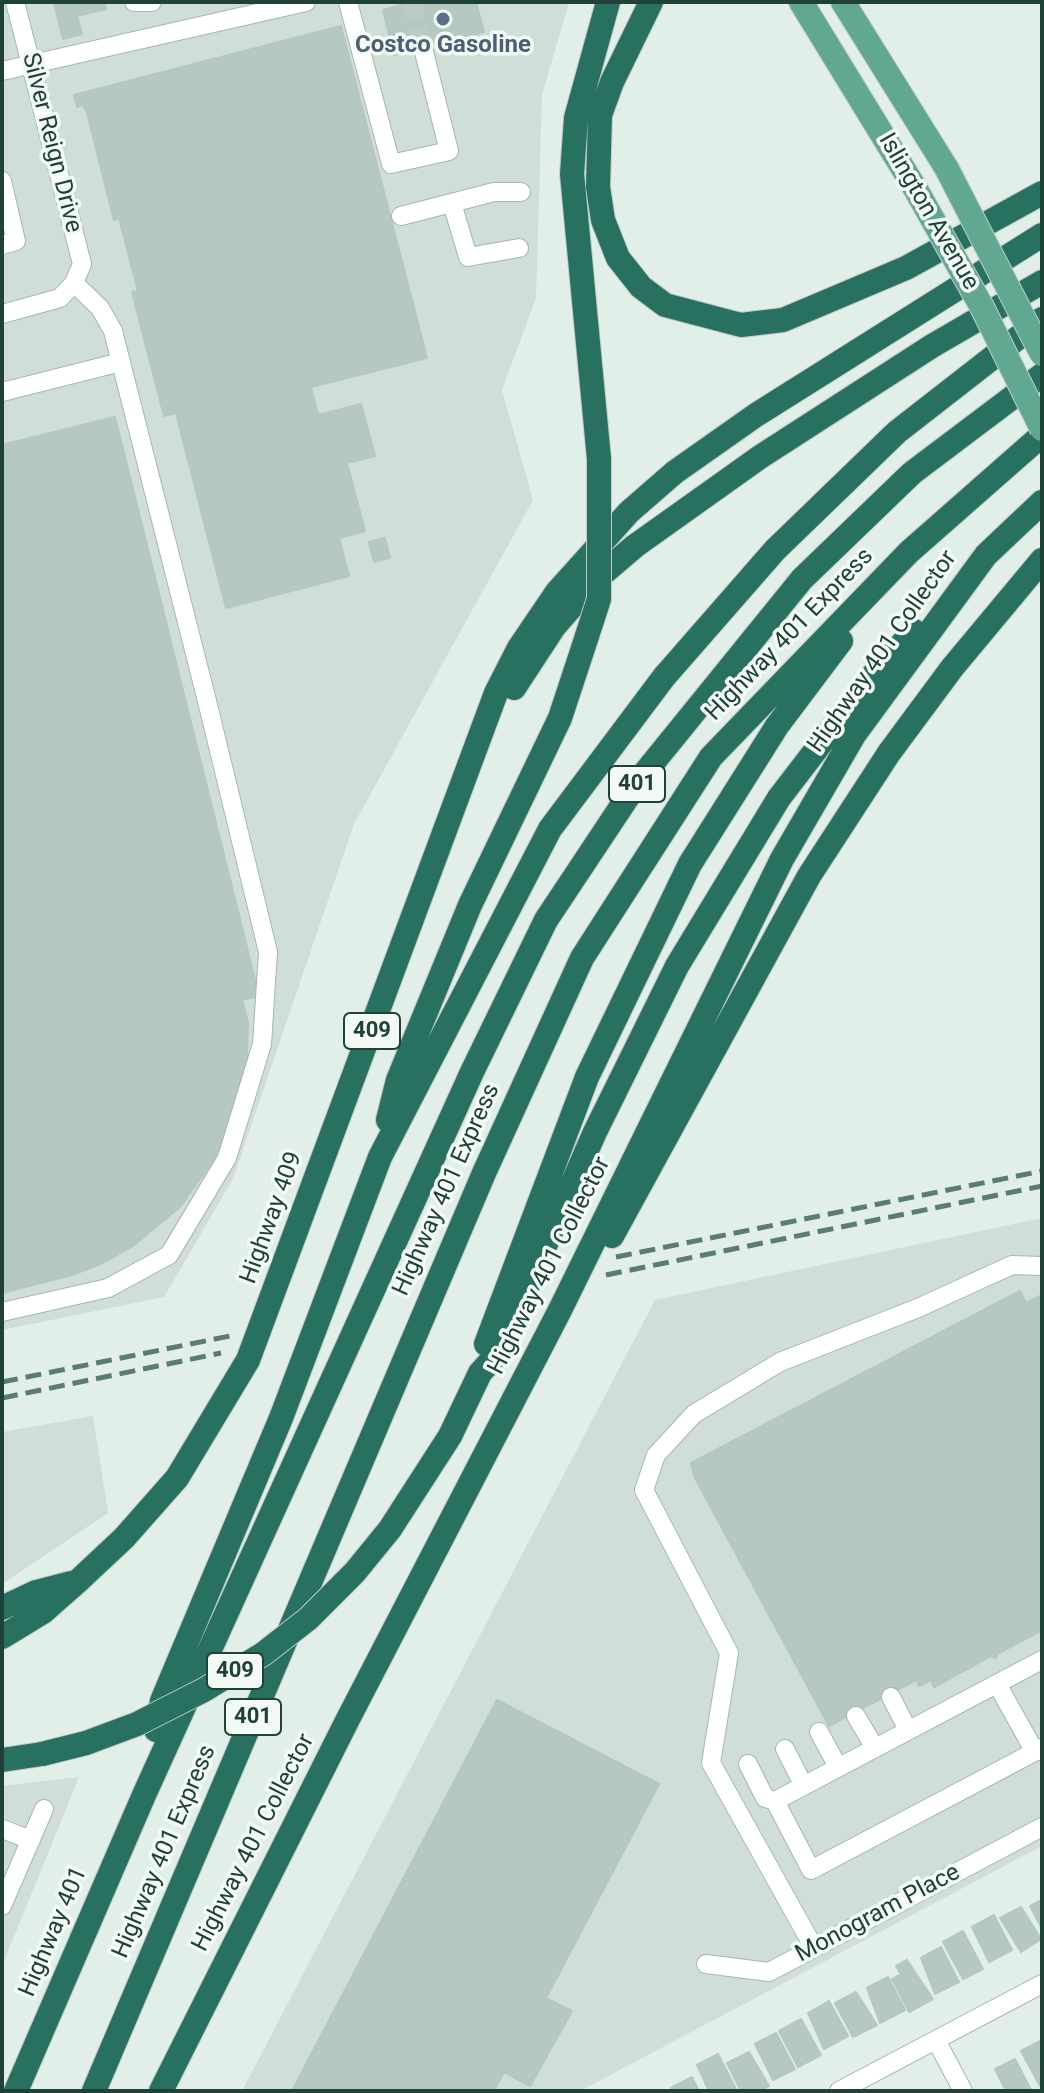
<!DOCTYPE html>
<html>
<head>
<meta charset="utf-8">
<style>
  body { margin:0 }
  #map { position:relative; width:1044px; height:2093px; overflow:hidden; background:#e2eee8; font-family:Roboto,sans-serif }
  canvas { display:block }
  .frame { position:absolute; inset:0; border:4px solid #204137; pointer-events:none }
</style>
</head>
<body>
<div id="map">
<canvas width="1044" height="2093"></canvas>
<div class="frame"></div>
</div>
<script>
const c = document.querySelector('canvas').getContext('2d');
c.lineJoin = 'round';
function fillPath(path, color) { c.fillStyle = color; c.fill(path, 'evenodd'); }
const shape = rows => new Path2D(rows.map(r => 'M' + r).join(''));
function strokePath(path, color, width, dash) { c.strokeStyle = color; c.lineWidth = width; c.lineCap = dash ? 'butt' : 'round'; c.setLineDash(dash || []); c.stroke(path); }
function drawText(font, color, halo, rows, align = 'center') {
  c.font = font + ' Roboto,sans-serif'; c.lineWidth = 7; c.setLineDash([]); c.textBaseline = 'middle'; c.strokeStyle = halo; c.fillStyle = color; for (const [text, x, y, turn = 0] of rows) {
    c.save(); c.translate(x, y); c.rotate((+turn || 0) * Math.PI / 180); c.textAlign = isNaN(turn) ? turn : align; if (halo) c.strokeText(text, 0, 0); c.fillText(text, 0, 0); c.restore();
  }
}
const built = shape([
  [2,2,569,2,542,95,536,298,502,390,533,500,354,824,233,1179,164,1297,2,1330],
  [1042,1218,1042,1846,580,2091,242,2091,655,1300],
  [93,1416,108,1513,2,1584,2,1432],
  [79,1777,2,1966,2,1786]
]);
const building = shape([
  [54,2,104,2,106,9,77,16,82,34,63,39,54,2],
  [412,2,476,2,484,32,394,55,383,10,412,2],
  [341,26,427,358,311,387,318,415,361,404,375,456,347,463,365,531,339,538,349,576,226,608,176,413,164,416,132,292,138,291,119,218,114,220,87,112,83,105,77,107,74,95,341,26],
  [115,417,259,996,242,1000,248,1022,247,1059,236,1112,213,1161,180,1207,133,1246,103,1263,72,1275,2,1293,2,445,115,417],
  [385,538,390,558,374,562,369,542,385,538],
  [1020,1291,1026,1303,1042,1295,1042,1630,997,1654,996,1658,991,1656,934,1687,931,1680,919,1686,916,1680,829,1726,695,1478,691,1463,1020,1291],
  [497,1700,659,1784,546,1998,572,2011,530,2086,504,2072,494,2091,292,2091,497,1700],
  [1042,1900,1042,1929,1030,1906,1042,1900],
  [1021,1907,1041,1939,1021,1952,1000,1918,1021,1907],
  [994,1915,1012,1950,989,1962,972,1927,994,1915],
  [963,1931,983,1969,963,1979,943,1942,963,1931],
  [941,1947,959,1982,935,1994,921,1958,941,1947],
  [907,1960,933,1999,909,2012,892,1979,901,1974,896,1966,907,1960],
  [888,1977,905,2010,880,2023,867,1988,888,1977],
  [856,1992,877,2025,853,2037,835,2003,856,1992],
  [829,2001,848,2036,824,2049,808,2013,829,2001],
  [801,2019,821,2055,798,2067,779,2031,801,2019],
  [776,2033,795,2069,773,2080,755,2044,776,2033],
  [1042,2040,1042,2085,1040,2086,1021,2051,1042,2040],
  [749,2052,769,2086,759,2091,741,2091,727,2063,749,2052],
  [718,2054,737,2091,709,2091,697,2065,718,2054],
  [1015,2059,1031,2090,1032,2091,1006,2091,995,2069,1015,2059],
  [692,2077,699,2091,672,2091,671,2088,692,2077]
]);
const minorTunnel = shape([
  [412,2,423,48]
]);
const minor = shape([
  [134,2,152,2],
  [348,2,391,164,449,151,423,48],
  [2,71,306,2],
  [2,181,16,241,2,245],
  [452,203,468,257,519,248],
  [401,216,494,192,521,192],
  [2,314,60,298,74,283,82,264,15,2],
  [2,392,121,362],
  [2,1312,108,1288,169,1255,227,1158,262,1044,268,952,207,701,113,331,100,308,74,283],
  [1042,1660,775,1801,811,1870,1042,1748],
  [997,1684,1035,1752],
  [891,1697,908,1730],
  [856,1716,875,1748],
  [819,1732,838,1767],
  [785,1749,804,1786],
  [748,1764,765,1798,775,1801],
  [2,1829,31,1840],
  [2,1906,44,1809],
  [814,1948,711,1763,729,1653,644,1490,656,1455,694,1414,780,1362,918,1308,1012,1265,1042,1266],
  [706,1964,769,1972,1042,1827],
  [936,2040,963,2091],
  [839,2091,1042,1984]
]);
const major = shape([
  [801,2,915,188],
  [843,2,947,169]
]);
const highway = shape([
  [651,2,612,82,600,115,598,187,603,220,618,258,641,287,665,305,741,325,783,320,906,268,1042,193],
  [599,459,572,174,576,118,608,2],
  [514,688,554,627,594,581,635,546,760,457,932,346,1042,282],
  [388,1120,398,1080,470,905,560,718,587,636],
  [612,1236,809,876,889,753,952,668,1042,560],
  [486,1344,587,1077,690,864,777,726,841,641],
  [390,1529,450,1436,480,1373,498,1353,595,1132,677,966,779,798,875,673,914,631],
  [2,1608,36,1592,71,1583],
  [2,1637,43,1612,77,1582,124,1538,177,1478,248,1360,496,693,519,648,557,592,629,512,675,472,756,415,1042,235],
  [156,1730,162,1701,281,1418,380,1157,550,829,664,677,775,550,897,432,1042,319],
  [2,1760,42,1754],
  [16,2091,144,1795,472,1072,546,920,639,780,802,579,912,473,1042,375],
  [94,2091,484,1173,582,958,711,757,909,552,1042,435],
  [161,2091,348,1719,560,1310,782,859,854,735,986,555,1042,502]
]);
const rail = shape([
  [616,1257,1042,1171],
  [606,1275,1042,1186],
  [2,1382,230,1336],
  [2,1398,221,1353]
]);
const majorBridge = shape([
  [947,169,1042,354],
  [915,188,982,307,1042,429]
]);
const highwayBridge = shape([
  [587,636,599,599,599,459],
  [42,1754,86,1743,137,1724,204,1690,263,1654,308,1619,355,1572,390,1529]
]);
const markers = [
  [443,19,8,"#5c6f8a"]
];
const shields = [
  [637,784,56],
  [372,1031,56],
  [235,1671,56],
  [253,1717,56]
];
const shieldNames = [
  ["401",637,784],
  ["409",372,1031],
  ["409",235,1671],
  ["401",253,1717]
];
const serviceNames = [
  ["Costco Gasoline",443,46]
];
const streetNames = [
  ["Silver Reign Drive",51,143,76],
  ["Islington Avenue",928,212,60],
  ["Highway 401 Express",790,635,-46],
  ["Highway 401 Collector",883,652,-55],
  ["Highway 401 Express",447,1190,-66],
  ["Highway 409",272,1218,-70],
  ["Highway 401 Collector",550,1266,-63],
  ["Highway 401 Collector",254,1843,-63],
  ["Highway 401 Express",165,1852,-67],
  ["Monogram Place",878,1914,-28],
  ["Highway 401",54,1932,-67]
];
fillPath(built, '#cfded7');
fillPath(building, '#b6c9c1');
strokePath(building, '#b3c8bf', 2);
strokePath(minorTunnel, '#bbcbc5', 18, [18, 9]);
strokePath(minor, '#a4b7af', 20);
strokePath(major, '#c1cac7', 26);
strokePath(highway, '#c1cac7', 26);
strokePath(minor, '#fff', 18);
strokePath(major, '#61a893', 24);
strokePath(highway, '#28705f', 24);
strokePath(rail, '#5a7c72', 5, [16, 8]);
strokePath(majorBridge, '#c1cac7', 26, []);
strokePath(highwayBridge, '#c1cac7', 26, []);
strokePath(majorBridge, '#61a893', 24);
strokePath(highwayBridge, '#28705f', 24);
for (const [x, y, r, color] of markers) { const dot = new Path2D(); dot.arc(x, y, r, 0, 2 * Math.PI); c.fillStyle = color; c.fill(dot); strokePath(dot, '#f3faf6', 3); }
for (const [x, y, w] of shields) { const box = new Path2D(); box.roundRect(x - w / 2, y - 18, w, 36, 6); c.fillStyle = '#f3faf6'; c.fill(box); strokePath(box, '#204137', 2); }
drawText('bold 22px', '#204137', null, shieldNames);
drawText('bold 24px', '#4e5e75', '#f3faf6', serviceNames);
drawText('24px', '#204137', '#f3faf6', streetNames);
</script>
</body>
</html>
